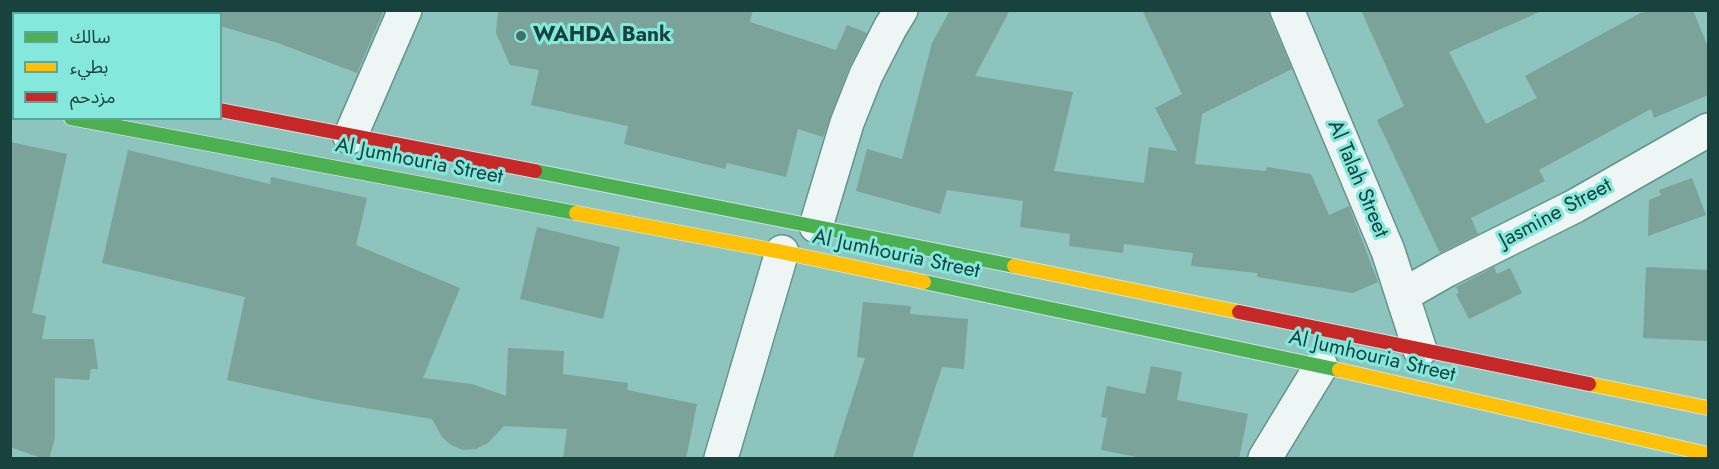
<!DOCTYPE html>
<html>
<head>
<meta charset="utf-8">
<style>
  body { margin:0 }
  #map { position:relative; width:1719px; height:469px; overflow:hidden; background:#8dc4be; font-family:Jost,"Noto Sans Arabic",sans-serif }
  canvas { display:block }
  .frame { position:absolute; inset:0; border:12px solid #18423e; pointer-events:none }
  .legend { position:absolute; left:12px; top:12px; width:210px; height:108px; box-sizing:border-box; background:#85e8dc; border:2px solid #59a69d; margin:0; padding:8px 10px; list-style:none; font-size:18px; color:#18423e }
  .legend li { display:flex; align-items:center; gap:12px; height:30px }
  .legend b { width:30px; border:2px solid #59a69d }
</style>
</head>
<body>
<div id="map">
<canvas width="1719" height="469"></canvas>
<div class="frame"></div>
<ul class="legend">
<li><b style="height:8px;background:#4caf50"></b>سالك</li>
<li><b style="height:8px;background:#ffc107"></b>بطيء</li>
<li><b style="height:8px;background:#c62828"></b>مزدحم</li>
</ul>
</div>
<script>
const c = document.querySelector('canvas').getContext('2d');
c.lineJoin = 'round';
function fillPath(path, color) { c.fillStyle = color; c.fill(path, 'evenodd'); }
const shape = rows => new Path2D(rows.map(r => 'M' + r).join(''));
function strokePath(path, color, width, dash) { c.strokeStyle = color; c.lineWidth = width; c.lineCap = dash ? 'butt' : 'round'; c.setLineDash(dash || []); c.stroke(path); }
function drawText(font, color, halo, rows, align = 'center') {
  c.font = font + ' Jost,sans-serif'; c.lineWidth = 6; c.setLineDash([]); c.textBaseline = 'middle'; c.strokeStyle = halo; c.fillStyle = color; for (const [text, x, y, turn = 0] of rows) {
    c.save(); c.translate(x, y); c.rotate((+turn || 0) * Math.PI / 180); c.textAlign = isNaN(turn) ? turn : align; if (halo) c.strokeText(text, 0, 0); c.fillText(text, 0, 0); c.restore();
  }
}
const building = shape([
  [194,10,384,10,357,73,278,43,220,26,220,14,194,14],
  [498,10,753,10,750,22,836,50,847,25,867,33,849,68,823,137,798,129,786,177,727,163,725,169,624,144,628,126,531,105,539,70,510,65,496,33],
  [950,10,1010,10,975,76,1073,92,1054,171,1144,183,1149,147,1177,151,1155,108,1182,94,1142,10,1269,10,1270,17,1292,69,1202,114,1195,164,1266,171,1267,167,1311,174,1329,215,1349,206,1378,282,1353,293,1257,277,1257,273,1191,266,1193,253,1124,244,1123,253,1069,246,1070,234,1020,227,1023,201,947,190,940,214,856,191,867,149,902,159,932,43],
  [1361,10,1544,10,1449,52,1486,124,1537,98,1525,76,1646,10,1693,10,1708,47,1708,95,1654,118,1651,109,1539,170,1545,181,1471,218,1478,234,1440,253,1377,120,1404,106],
  [10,142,67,154,32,313,46,316,42,339,94,339,98,369,91,369,89,380,55,378,55,438,49,459,44,459,10,447],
  [128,150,270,184,271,177,367,198,356,245,460,288,423,378,472,384,506,396,508,348,564,351,563,374,628,383,627,390,697,404,686,459,563,459,567,429,504,426,488,443,476,449,463,450,451,445,442,437,432,419,323,401,227,380,245,297,102,263],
  [1692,178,1706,215,1648,236,1649,200,1661,195,1659,190],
  [537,227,620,247,603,319,520,299],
  [1494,267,1497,274,1510,268,1522,293,1469,319,1456,294,1459,293,1456,287],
  [1646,267,1708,270,1708,341,1643,338],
  [863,302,911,306,910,314,968,319,964,369,942,367,912,459,833,459,865,358,857,357],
  [1151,366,1182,372,1177,400,1248,414,1239,459,1147,459,1101,450,1107,418,1101,417,1107,386,1145,394]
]);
const street = shape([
  [1287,10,1388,251,1420,350],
  [350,137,405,10],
  [816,226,847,123,866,75,890,28,901,10],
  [1403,295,1447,270,1575,206,1708,130],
  [721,458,782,252],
  [1265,458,1321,366]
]);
const fast = shape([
  [71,118,576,213],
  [535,171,1014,266],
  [924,282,1339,370]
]);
const slow = shape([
  [10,67,14,68],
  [10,107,14,108],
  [576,213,782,252,924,282],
  [1014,266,1239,312],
  [1339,370,1708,454],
  [1589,384,1708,408]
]);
const jam = shape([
  [220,110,535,171],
  [1239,312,1589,384]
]);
const markers = [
  [521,36,6,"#41706b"]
];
const poiNames = [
  ["WAHDA Bank",533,36]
];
const streetNames = [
  ["Al Jumhouria Street",419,162,11],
  ["Al Talah Street",1357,179,67],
  ["Jasmine Street",1556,214,-28],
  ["Al Jumhouria Street",896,255,12],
  ["Al Jumhouria Street",1372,357,13]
];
fillPath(building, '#7ba39a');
strokePath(street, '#65948f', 36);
strokePath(fast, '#cce4e2', 16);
strokePath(slow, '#cce4e2', 16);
strokePath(jam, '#cce4e2', 16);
strokePath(street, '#eef6f5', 33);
strokePath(fast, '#4caf50', 14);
strokePath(slow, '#ffc107', 14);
strokePath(jam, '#c62828', 14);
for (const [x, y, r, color] of markers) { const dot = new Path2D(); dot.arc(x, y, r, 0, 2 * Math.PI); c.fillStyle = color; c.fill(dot); strokePath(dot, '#85e8dc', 2); }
drawText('bold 21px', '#18423e', '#85e8dc', poiNames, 'left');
drawText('21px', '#18423e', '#85e8dc', streetNames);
</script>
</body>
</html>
